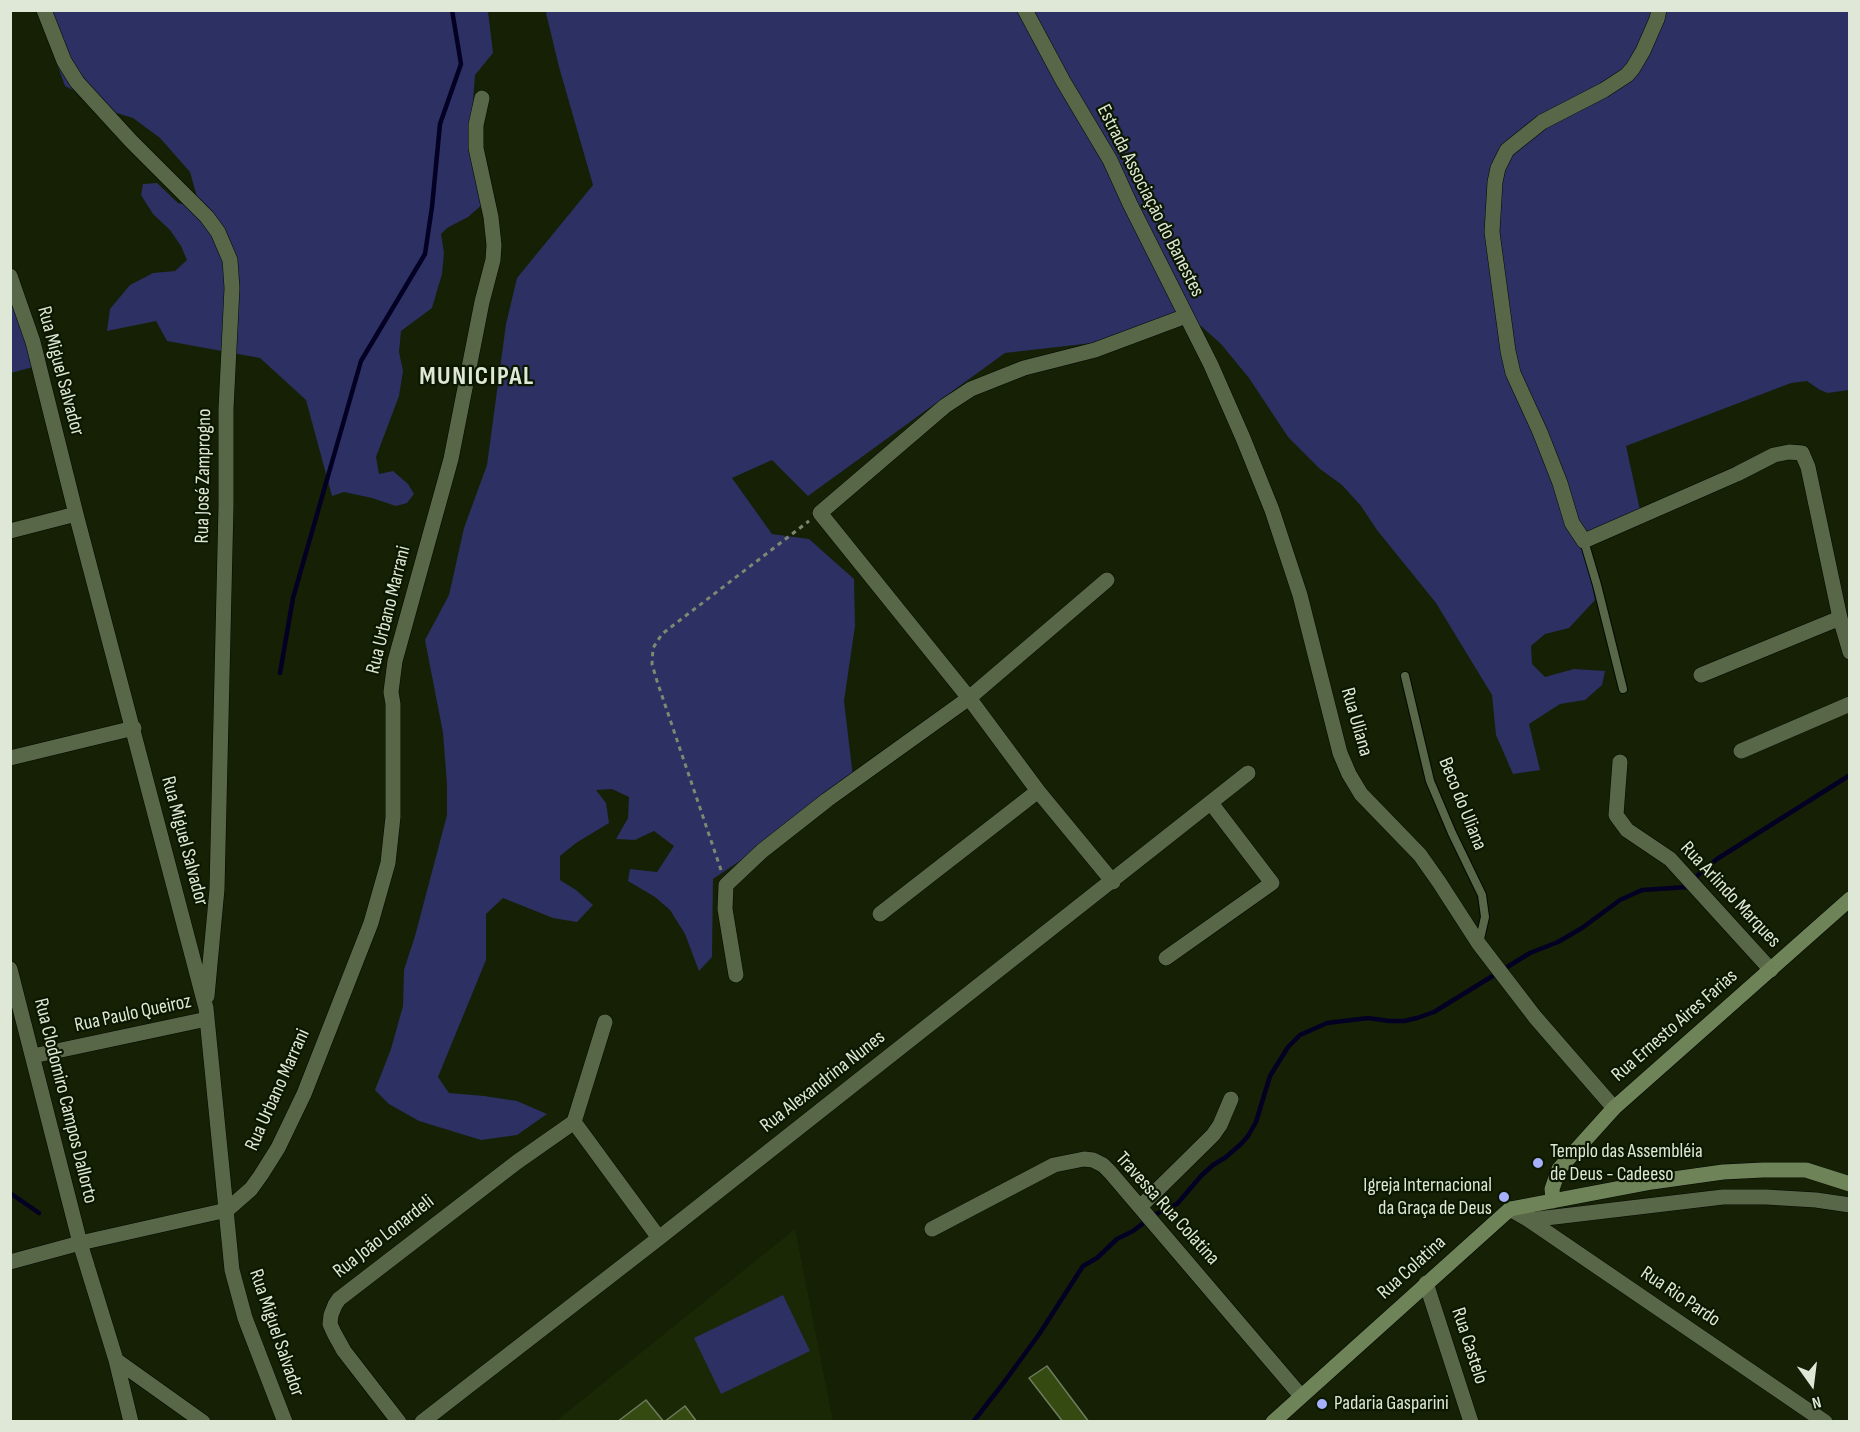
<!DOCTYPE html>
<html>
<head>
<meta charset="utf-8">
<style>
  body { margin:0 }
  #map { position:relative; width:1860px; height:1432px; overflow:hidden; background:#152005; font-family:"Sofia Sans Condensed",sans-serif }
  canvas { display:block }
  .frame { position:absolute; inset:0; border:12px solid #dfe7d6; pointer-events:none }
  .north { position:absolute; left:1782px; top:1354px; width:60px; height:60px; -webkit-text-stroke:4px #0c1700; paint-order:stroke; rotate:166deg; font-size:16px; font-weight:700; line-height:24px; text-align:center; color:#dfe7d6 }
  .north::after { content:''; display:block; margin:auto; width:21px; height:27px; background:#dfe7d6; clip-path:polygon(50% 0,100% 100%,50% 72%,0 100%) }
</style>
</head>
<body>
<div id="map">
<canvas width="1860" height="1432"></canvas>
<div class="frame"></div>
<div class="north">N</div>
</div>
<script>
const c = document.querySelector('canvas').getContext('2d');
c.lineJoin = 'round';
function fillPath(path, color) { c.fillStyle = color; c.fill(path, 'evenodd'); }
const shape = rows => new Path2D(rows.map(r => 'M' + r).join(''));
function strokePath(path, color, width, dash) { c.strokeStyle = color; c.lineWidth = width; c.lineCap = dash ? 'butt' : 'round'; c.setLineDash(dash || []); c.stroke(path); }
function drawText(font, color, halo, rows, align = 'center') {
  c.font = font + ' "Sofia Sans Condensed",sans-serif'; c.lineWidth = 4.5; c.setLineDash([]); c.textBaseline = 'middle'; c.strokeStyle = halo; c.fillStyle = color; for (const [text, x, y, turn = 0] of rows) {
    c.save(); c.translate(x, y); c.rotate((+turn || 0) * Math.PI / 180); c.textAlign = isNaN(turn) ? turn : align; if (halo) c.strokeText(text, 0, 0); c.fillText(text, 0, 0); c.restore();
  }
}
const built = shape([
  [795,1229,833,1421,556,1421]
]);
const green = shape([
  [38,11,488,11,493,53,475,75,470,140,485,202,468,217,447,228,441,234,444,253,442,274,432,308,401,331,399,352,403,371,399,396,376,457,379,474,393,471,408,484,414,494,407,503,396,506,372,498,344,492,332,496,306,400,260,358,167,341,156,321,107,331,110,309,130,285,153,273,175,271,187,260,181,246,170,230,153,214,141,195,143,184,157,183,178,203,198,208,199,204,190,172,160,138,133,118,107,110,87,97,65,86],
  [547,11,1849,11,1849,390,1828,393,1820,390,1807,381,1791,383,1626,446,1640,510,1585,550,1595,600,1569,628,1545,634,1531,646,1532,664,1545,677,1574,669,1605,671,1602,685,1585,700,1560,704,1529,724,1540,770,1513,774,1496,735,1492,695,1436,603,1377,530,1361,506,1342,485,1320,469,1288,437,1249,378,1221,344,1201,326,1178,323,1136,338,1005,353,808,496,772,460,732,478,772,534,809,539,854,579,855,626,844,701,853,777,765,844,713,879,712,957,699,971,685,934,670,910,655,897,628,881,630,869,657,872,674,846,654,831,635,840,616,839,628,818,629,797,612,789,596,790,606,803,609,823,576,843,560,856,560,880,576,890,593,905,577,922,553,918,503,898,486,914,486,960,438,1077,449,1093,484,1096,517,1101,547,1114,517,1135,481,1140,419,1121,389,1104,375,1090,391,1049,403,1006,404,970,415,936,447,815,447,784,443,733,425,640,449,595,464,528,487,465,506,324,517,278,593,185,559,67,546,13],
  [10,296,40,365,11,373,10,373],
  [783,1295,810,1351,721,1394,694,1338]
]);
const stream = shape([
  [280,673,293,598,361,361,425,254,432,207,440,124,461,64,452,10],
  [10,1193,39,1213],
  [973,1422,1005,1381,1040,1333,1083,1266,1097,1258,1117,1239,1133,1231,1154,1215,1177,1204,1201,1176,1213,1165,1226,1157,1241,1144,1248,1136,1256,1122,1270,1076,1288,1047,1300,1035,1327,1023,1368,1018,1389,1021,1404,1021,1417,1018,1434,1012,1530,953,1558,942,1582,928,1620,900,1642,890,1688,887,1698,875,1717,859,1850,775]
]);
const building = shape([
  [1047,1366,1089,1422,1063,1422,1029,1378,1047,1366],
  [646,1400,664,1422,617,1422,646,1400],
  [685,1406,697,1422,664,1422,685,1406]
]);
const path = shape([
  [721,870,657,681,652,664,653,648,662,634,809,521]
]);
const lane = shape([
  [1584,541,1597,585,1623,689],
  [1405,676,1430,781,1452,833,1482,895,1485,917,1479,943]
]);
const street = shape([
  [44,10,64,61,77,82,131,141,207,217,218,232,230,260,232,288,226,409,226,506,217,889,207,996],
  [1025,10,1063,81,1110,160,1130,204,1211,365,1243,438,1272,510,1300,595,1340,753,1349,774,1361,794,1420,855,1439,882,1479,944,1535,1017,1614,1108],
  [1659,10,1657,19,1643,51,1633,68,1627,75,1604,90,1542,122,1507,150,1498,168,1495,182,1492,232,1508,351,1513,373,1540,432,1560,483,1572,523,1584,541,1737,474,1774,455,1789,452,1802,453,1808,467,1840,618,1850,652],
  [10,276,33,342,76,514,206,1008,232,1270,245,1318,285,1422],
  [10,531,76,514],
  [1701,675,1840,618],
  [1741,751,1850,704],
  [10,758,134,728],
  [1620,762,1616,815,1627,830,1670,859,1771,970],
  [1113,882,1038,791,969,698,820,513,945,406,971,389,1024,368,1095,350,1186,316],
  [880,914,1038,791],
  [1166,958,1272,883,1211,803],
  [10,969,80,1243,116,1360,131,1422],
  [736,975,725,909,726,885,762,851,827,800,969,698,1107,580],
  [605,1022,574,1122,659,1238],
  [33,1056,207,1019],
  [1140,1207,1213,1135,1220,1125,1231,1099],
  [1510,1209,1529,1220,1825,1422],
  [1529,1220,1723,1197,1766,1197,1816,1200,1850,1205],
  [932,1229,1054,1165,1084,1159,1093,1160,1103,1165,1110,1172,1301,1396],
  [10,1262,80,1243,227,1210,251,1189,261,1175,278,1148,304,1094,371,923,388,863,393,817,393,704,391,692,395,661,451,459,482,302,493,260,494,245,491,217,476,148,476,125,482,98],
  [1426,1283,1471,1422],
  [116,1360,203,1422],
  [399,1422,344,1351,334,1333,330,1324,331,1315,335,1305,339,1299,517,1162,574,1122],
  [422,1422,659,1238,1248,773]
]);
const secondary = shape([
  [1553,1201,1552,1189,1559,1169,1614,1108,1850,899],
  [1273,1422,1510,1209,1652,1182,1723,1172,1763,1170,1806,1170,1850,1184]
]);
const markers = [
  [1538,1163,6,"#a6b1fc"],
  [1504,1197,6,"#a6b1fc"],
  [1322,1404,6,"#a6b1fc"]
];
const streetNames = [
  ["Estrada Associação do Banestes",1150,201,63],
  ["Rua Miguel Salvador",60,371,75],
  ["Rua José Zamprogno",204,476,-89],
  ["Rua Urbano Marrani",389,610,-76],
  ["Rua Uliana",1356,722,74],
  ["Beco do Uliana",1462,804,68],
  ["Rua Miguel Salvador",184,841,75],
  ["Rua Arlindo Marques",1730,895,47],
  ["Rua Paulo Queiroz",133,1014,-12],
  ["Rua Ernesto Aires Farias",1675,1026,-41],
  ["Rua Alexandrina Nunes",823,1082,-38],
  ["Rua Urbano Marrani",278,1090,-66],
  ["Rua Clodomiro Campos Dallorto",65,1101,76],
  ["Travessa Rua Colatina",1167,1209,48],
  ["Rua João Lonardeli",384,1237,-38],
  ["Rua Colatina",1412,1268,-42],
  ["Rua Rio Pardo",1680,1297,34],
  ["Rua Miguel Salvador",276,1333,71],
  ["Rua Castelo",1469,1346,72]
];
const poiNames = [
  ["Templo das Assembléia",1550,1152],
  ["de Deus - Cadeeso",1550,1175],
  ["Igreja Internacional",1492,1186,"right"],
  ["da Graça de Deus",1492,1209,"right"],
  ["Padaria Gasparini",1334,1404]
];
const districtNames = [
  ["MUNICIPAL",477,377]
];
fillPath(built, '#1a2805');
fillPath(green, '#2c3062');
strokePath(stream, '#040024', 4.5);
fillPath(building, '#344a10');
strokePath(building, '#6e7d5e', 1.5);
strokePath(lane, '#030900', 10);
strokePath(street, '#030900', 16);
strokePath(secondary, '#030900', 16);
strokePath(path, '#7d8771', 3, [4.5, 4.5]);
strokePath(lane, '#596749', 8);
strokePath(street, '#596749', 15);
strokePath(secondary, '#6f8358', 15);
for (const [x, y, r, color] of markers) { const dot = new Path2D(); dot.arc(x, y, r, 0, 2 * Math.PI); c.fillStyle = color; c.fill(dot); strokePath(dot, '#0c1700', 2); }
drawText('20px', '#dfe7d6', '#0c1700', streetNames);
drawText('20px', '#dfe7d6', '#0c1700', poiNames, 'left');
c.letterSpacing = '1.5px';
drawText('bold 26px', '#dfe7d6', '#0c1700', districtNames);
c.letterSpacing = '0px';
</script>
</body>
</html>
